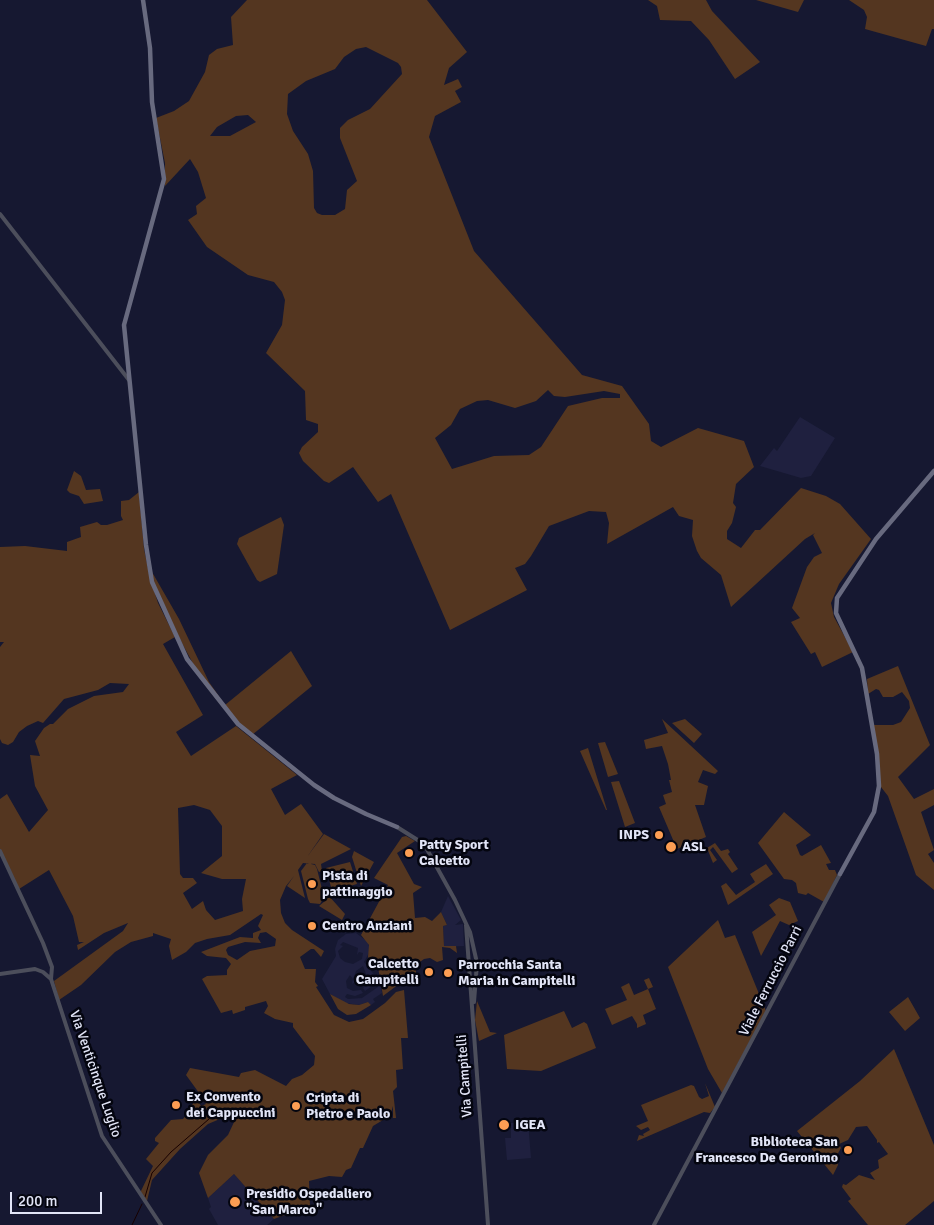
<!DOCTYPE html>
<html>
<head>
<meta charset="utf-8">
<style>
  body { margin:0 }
  #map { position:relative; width:934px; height:1225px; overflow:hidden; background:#161831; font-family:Signika,sans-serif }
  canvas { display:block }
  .scale { position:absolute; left:10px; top:1192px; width:92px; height:22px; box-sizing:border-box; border:2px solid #e2e5f7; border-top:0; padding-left:6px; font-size:15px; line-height:18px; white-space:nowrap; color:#e2e5f7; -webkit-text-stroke:4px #04050f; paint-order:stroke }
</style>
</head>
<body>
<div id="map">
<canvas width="934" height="1225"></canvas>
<div class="scale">200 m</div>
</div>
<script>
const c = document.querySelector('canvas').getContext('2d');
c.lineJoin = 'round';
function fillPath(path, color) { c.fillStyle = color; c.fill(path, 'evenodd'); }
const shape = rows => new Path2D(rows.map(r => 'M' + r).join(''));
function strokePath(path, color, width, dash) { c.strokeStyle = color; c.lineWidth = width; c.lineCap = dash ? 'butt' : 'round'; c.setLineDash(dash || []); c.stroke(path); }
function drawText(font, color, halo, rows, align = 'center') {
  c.font = font + ' Signika,sans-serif'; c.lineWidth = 5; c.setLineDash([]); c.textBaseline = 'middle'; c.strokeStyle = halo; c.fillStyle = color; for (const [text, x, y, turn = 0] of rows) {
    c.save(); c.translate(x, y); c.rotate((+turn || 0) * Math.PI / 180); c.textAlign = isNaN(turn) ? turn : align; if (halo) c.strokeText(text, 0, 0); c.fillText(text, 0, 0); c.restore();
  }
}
const built = shape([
  [800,417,835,438,811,476,801,478,760,466,774,448,777,451],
  [448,896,461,920,455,925,463,924,464,946,444,947,443,926,447,925,441,912],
  [356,933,368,942,370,951,364,962,380,982,382,993,373,999,375,1002,371,1005,368,1002,359,1005,345,1003,330,994,322,979,336,956,335,949,338,940,346,934],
  [343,942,358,948,357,955,359,952,363,953,362,959,353,964,345,962,340,958,338,951,343,946,340,945],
  [363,966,366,974,357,980,360,984,372,977,374,980,363,988,365,991,375,984,378,987,362,998,348,999,345,997,347,994,355,996,363,993,361,990,353,991,347,988,346,981,350,975,353,979,352,984,355,982,353,979,356,971],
  [528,1122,531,1158,507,1160,505,1138,511,1138,511,1123],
  [234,1174,274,1219,267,1225,218,1225,209,1209,211,1207,208,1198]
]);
const green = shape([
  [247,0,427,0,467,52,449,68,444,85,458,79,462,87,455,91,461,102,435,116,429,137,474,251,582,375,622,386,649,424,651,441,661,447,698,428,744,441,754,467,736,484,733,503,736,507,732,523,727,531,727,539,741,548,755,530,760,530,801,488,826,496,840,504,871,539,839,584,831,603,834,617,853,652,822,667,815,652,811,654,791,622,800,618,792,608,807,567,814,557,822,553,813,535,815,533,805,539,731,607,721,575,701,558,697,551,692,536,693,520,679,516,673,507,607,544,609,523,606,512,589,511,549,526,531,556,525,564,515,568,527,590,450,630,391,494,378,502,353,467,329,483,324,481,303,461,299,453,302,447,318,432,318,424,306,420,305,391,266,353,282,325,285,300,282,292,274,282,248,275,207,247,188,220,197,214,196,206,206,198,198,172,190,159,165,186,165,163,156,118,174,111,189,101,205,72,209,55,217,49,233,45,231,17],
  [366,47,398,63,401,67,402,74,370,109,348,120,340,128,340,138,357,181,347,190,345,209,335,215,322,215,317,213,314,208,313,171,308,154,293,131,287,114,288,94,306,81,335,69,344,57,356,49],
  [248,115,256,122,230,136,210,136,217,127,236,116],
  [548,390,554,396,565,397,604,391,620,394,620,398,602,398,568,406,541,447,529,455,494,456,452,469,435,438,451,425,460,409,477,401,488,400,515,408,536,401],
  [648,0,706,0,712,11,760,62,735,79,709,40,691,21,660,20,657,6],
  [756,0,804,0,798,12],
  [849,0,934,0,934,29,932,29,926,46,865,29,867,17,864,10],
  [74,471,81,476,86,490,100,489,103,501,84,504,79,496,70,493,67,490],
  [139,492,144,549,150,578,158,603,175,637,163,644,203,715,176,732,191,756,236,726,297,775,271,789,285,815,301,804,323,834,307,857,324,834,351,849,321,864,322,871,319,872,315,864,303,863,298,870,305,898,287,886,294,876,286,886,280,900,281,913,285,923,292,930,324,951,321,957,314,949,311,949,300,957,305,969,316,969,315,982,318,986,316,987,334,1015,349,1022,363,1019,385,1003,396,992,404,990,408,1038,401,1038,403,1069,396,1070,397,1087,393,1091,396,1118,393,1118,393,1106,390,1116,392,1118,388,1117,373,1126,363,1148,360,1148,351,1168,346,1170,342,1177,329,1176,309,1181,310,1206,274,1219,234,1174,208,1198,199,1173,208,1155,228,1135,241,1107,227,1116,208,1124,180,1149,152,1180,147,1201,140,1193,153,1166,146,1159,159,1143,155,1141,155,1138,171,1120,183,1119,189,1112,187,1110,197,1099,201,1106,206,1104,203,1099,205,1096,202,1097,186,1075,190,1068,239,1077,241,1073,255,1070,286,1086,292,1079,302,1075,314,1065,315,1056,293,1027,293,1023,275,1019,264,1013,268,1006,266,1001,245,1007,245,1010,233,1014,232,1010,221,1013,202,979,207,976,227,975,227,970,231,964,226,958,207,956,201,952,240,937,253,938,253,933,261,930,258,926,263,915,261,914,230,935,207,939,195,943,186,952,172,960,169,946,171,939,153,933,153,936,131,942,115,952,81,985,59,1000,54,981,123,931,128,923,104,933,78,950,77,945,84,942,79,942,73,916,49,870,19,889,0,849,0,799,7,794,29,832,48,810,35,786,30,755,40,756,35,741,44,728,50,724,53,724,68,709,94,696,123,692,129,684,110,683,98,690,64,699,43,723,38,721,27,726,19,732,13,742,8,745,2,743,0,739,0,647,4,642,0,642,0,547,25,546,67,551,67,542,81,537,80,527,97,522,101,525,107,525,123,520,121,516,121,501,129,500],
  [194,805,210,810,222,826,222,856,201,873,222,879,246,879,242,899,243,911,215,920,206,910,203,901,192,909,183,893,197,883,193,878,183,878,180,874,178,808],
  [266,932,276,939,275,946,250,951,237,960,228,955,226,950,228,947,245,942,261,943,258,938,260,933],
  [281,517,284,525,277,574,260,582,257,580,237,544,239,538],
  [152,572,179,619,209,682,225,705,291,651,312,686,252,735,228,714,204,684,161,604,151,575],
  [898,666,930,745,898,777,914,799,934,789,934,805,921,812,934,850,928,854,934,863,934,890,916,875,888,796,881,787,873,725,893,725,901,722,910,708,909,701,902,692,893,697,883,697,879,690,876,689,868,694,867,679],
  [662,719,718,771,715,774,703,770,698,782,708,786,704,805,695,805,706,837,677,849,659,807,666,804,663,795,672,792,669,780,671,780,668,764,662,746,646,749,644,740,668,733],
  [685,719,702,734,694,743,672,723],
  [605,742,618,774,608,777,598,743],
  [588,748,607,810,606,810,580,751],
  [619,781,635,823,625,827,611,782],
  [784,812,811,835,796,845,800,855,802,856,821,845,831,863,826,864,829,870,835,870,837,875,824,902,808,893,806,895,798,893,796,883,792,880,784,879,758,843],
  [406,836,415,841,397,853,414,884,422,887,413,893,415,918,425,917,432,921,441,912,447,925,443,926,444,946,456,946,457,953,450,948,442,947,443,960,437,962,430,958,424,959,416,965,416,983,399,984,383,996,378,967,368,957,369,945,361,935,388,885,374,878,402,837],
  [715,843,721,851,728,849,730,852,728,854,738,869,732,873,713,847,710,850,717,860,713,863,707,848],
  [354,851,374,862,361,886,352,857],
  [350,862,357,884,332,891,326,868],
  [307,863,315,865,317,869,324,897,320,904,310,903,308,899,301,871],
  [766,864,773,874,728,905,721,886,726,883,736,895,755,882,750,874],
  [328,890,329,896,345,914,342,920,319,906,325,901,325,891],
  [779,898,790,902,798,921,789,925,780,921,761,956,752,932,776,915,769,905],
  [718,920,725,938,735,935,766,1011,722,1093,708,1069,668,967],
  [649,978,653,987,648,989,656,1009,643,1015,646,1024,637,1028,637,1024,632,1016,612,1025,605,1009,627,1000,621,987,629,983,634,995,648,989,644,980],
  [330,994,349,1004,359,1005,368,1002,371,1005,356,1014,347,1015,338,1009],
  [908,997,920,1018,905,1031,889,1012],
  [477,1001,490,1032,497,1033,479,1041,475,1020],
  [564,1011,572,1028,584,1022,587,1024,596,1048,541,1071,507,1069,504,1035],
  [894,1049,934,1145,934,1201,905,1225,868,1225,848,1201,851,1199,842,1187,843,1184,846,1185,859,1175,875,1180,870,1173,879,1168,878,1160,888,1154,879,1142,877,1143,877,1140,867,1126,856,1127,848,1140,839,1144,841,1148,837,1155,838,1165,833,1175,797,1131,860,1081],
  [705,1083,715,1107,710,1113,704,1112,637,1141,639,1135,644,1136,643,1134,650,1130,648,1127,641,1130,636,1126,648,1121,641,1105,691,1085,694,1086,699,1097,702,1099,709,1096]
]);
const stream = shape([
  [145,1197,152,1173,171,1152,209,1119],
  [132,1225,142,1204]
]);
const tertiary = shape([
  [0,214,129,380],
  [397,827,424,844,455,900,470,932,477,963,474,1002],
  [0,851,43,943,52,967,51,979],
  [466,925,488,1225],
  [0,974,35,969,43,972,51,979,102,1136,161,1225],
  [654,1225,840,874]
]);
const secondary = shape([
  [143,0,150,48,152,102,164,179,124,325,146,545,152,582,187,659,238,724,314,785,334,798,366,814,397,827],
  [840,874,874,812,879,786,877,754,862,668,836,613,837,598,876,539,934,471]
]);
const markers = [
  [659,835,5,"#fc9d53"],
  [671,847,6,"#fc9d53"],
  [409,853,5,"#fc9d53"],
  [312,884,5,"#fc9d53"],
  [312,926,5,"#fc9d53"],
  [429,972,5,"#fc9d53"],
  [448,973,5,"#fc9d53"],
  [176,1105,5,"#fc9d53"],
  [296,1106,5,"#fc9d53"],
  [504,1125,6,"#fc9d53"],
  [848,1150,5,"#fc9d53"],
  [235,1202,6,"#fc9d53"]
];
const poiNames = [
  ["INPS",649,835,"right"],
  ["Patty Sport",419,845],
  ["Calcetto",419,861],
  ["ASL",682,847],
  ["Pista di",322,876],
  ["pattinaggio",322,892],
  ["Centro Anziani",322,926],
  ["Calcetto",419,964,"right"],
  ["Campitelli",419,980,"right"],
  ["Parrocchia Santa",458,965],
  ["Maria in Campitelli",458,981],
  ["Ex Convento",186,1097],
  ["dei Cappuccini",186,1113],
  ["Cripta di",306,1098],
  ["Pietro e Paolo",306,1114],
  ["IGEA",515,1125],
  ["Biblioteca San",838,1142,"right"],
  ["Francesco De Geronimo",838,1158,"right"],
  ["Presidio Ospedaliero",246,1194],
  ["\"San Marco\"",246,1210]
];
const streetNames = [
  ["Viale Ferruccio Parri",771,981,-63],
  ["Via Venticinque Luglio",95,1074,71],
  ["Via Campitelli",465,1076,-94]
];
fillPath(built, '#1f203f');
fillPath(green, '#543620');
strokePath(stream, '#170000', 1);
strokePath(tertiary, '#4c4e5b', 4);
strokePath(secondary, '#686a7f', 4.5);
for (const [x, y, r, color] of markers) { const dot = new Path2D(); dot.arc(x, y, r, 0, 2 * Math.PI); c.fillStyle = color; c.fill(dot); strokePath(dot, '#04050f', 2); }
drawText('bold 14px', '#e2e5f7', '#04050f', poiNames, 'left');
drawText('14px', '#e2e5f7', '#04050f', streetNames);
</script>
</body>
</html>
